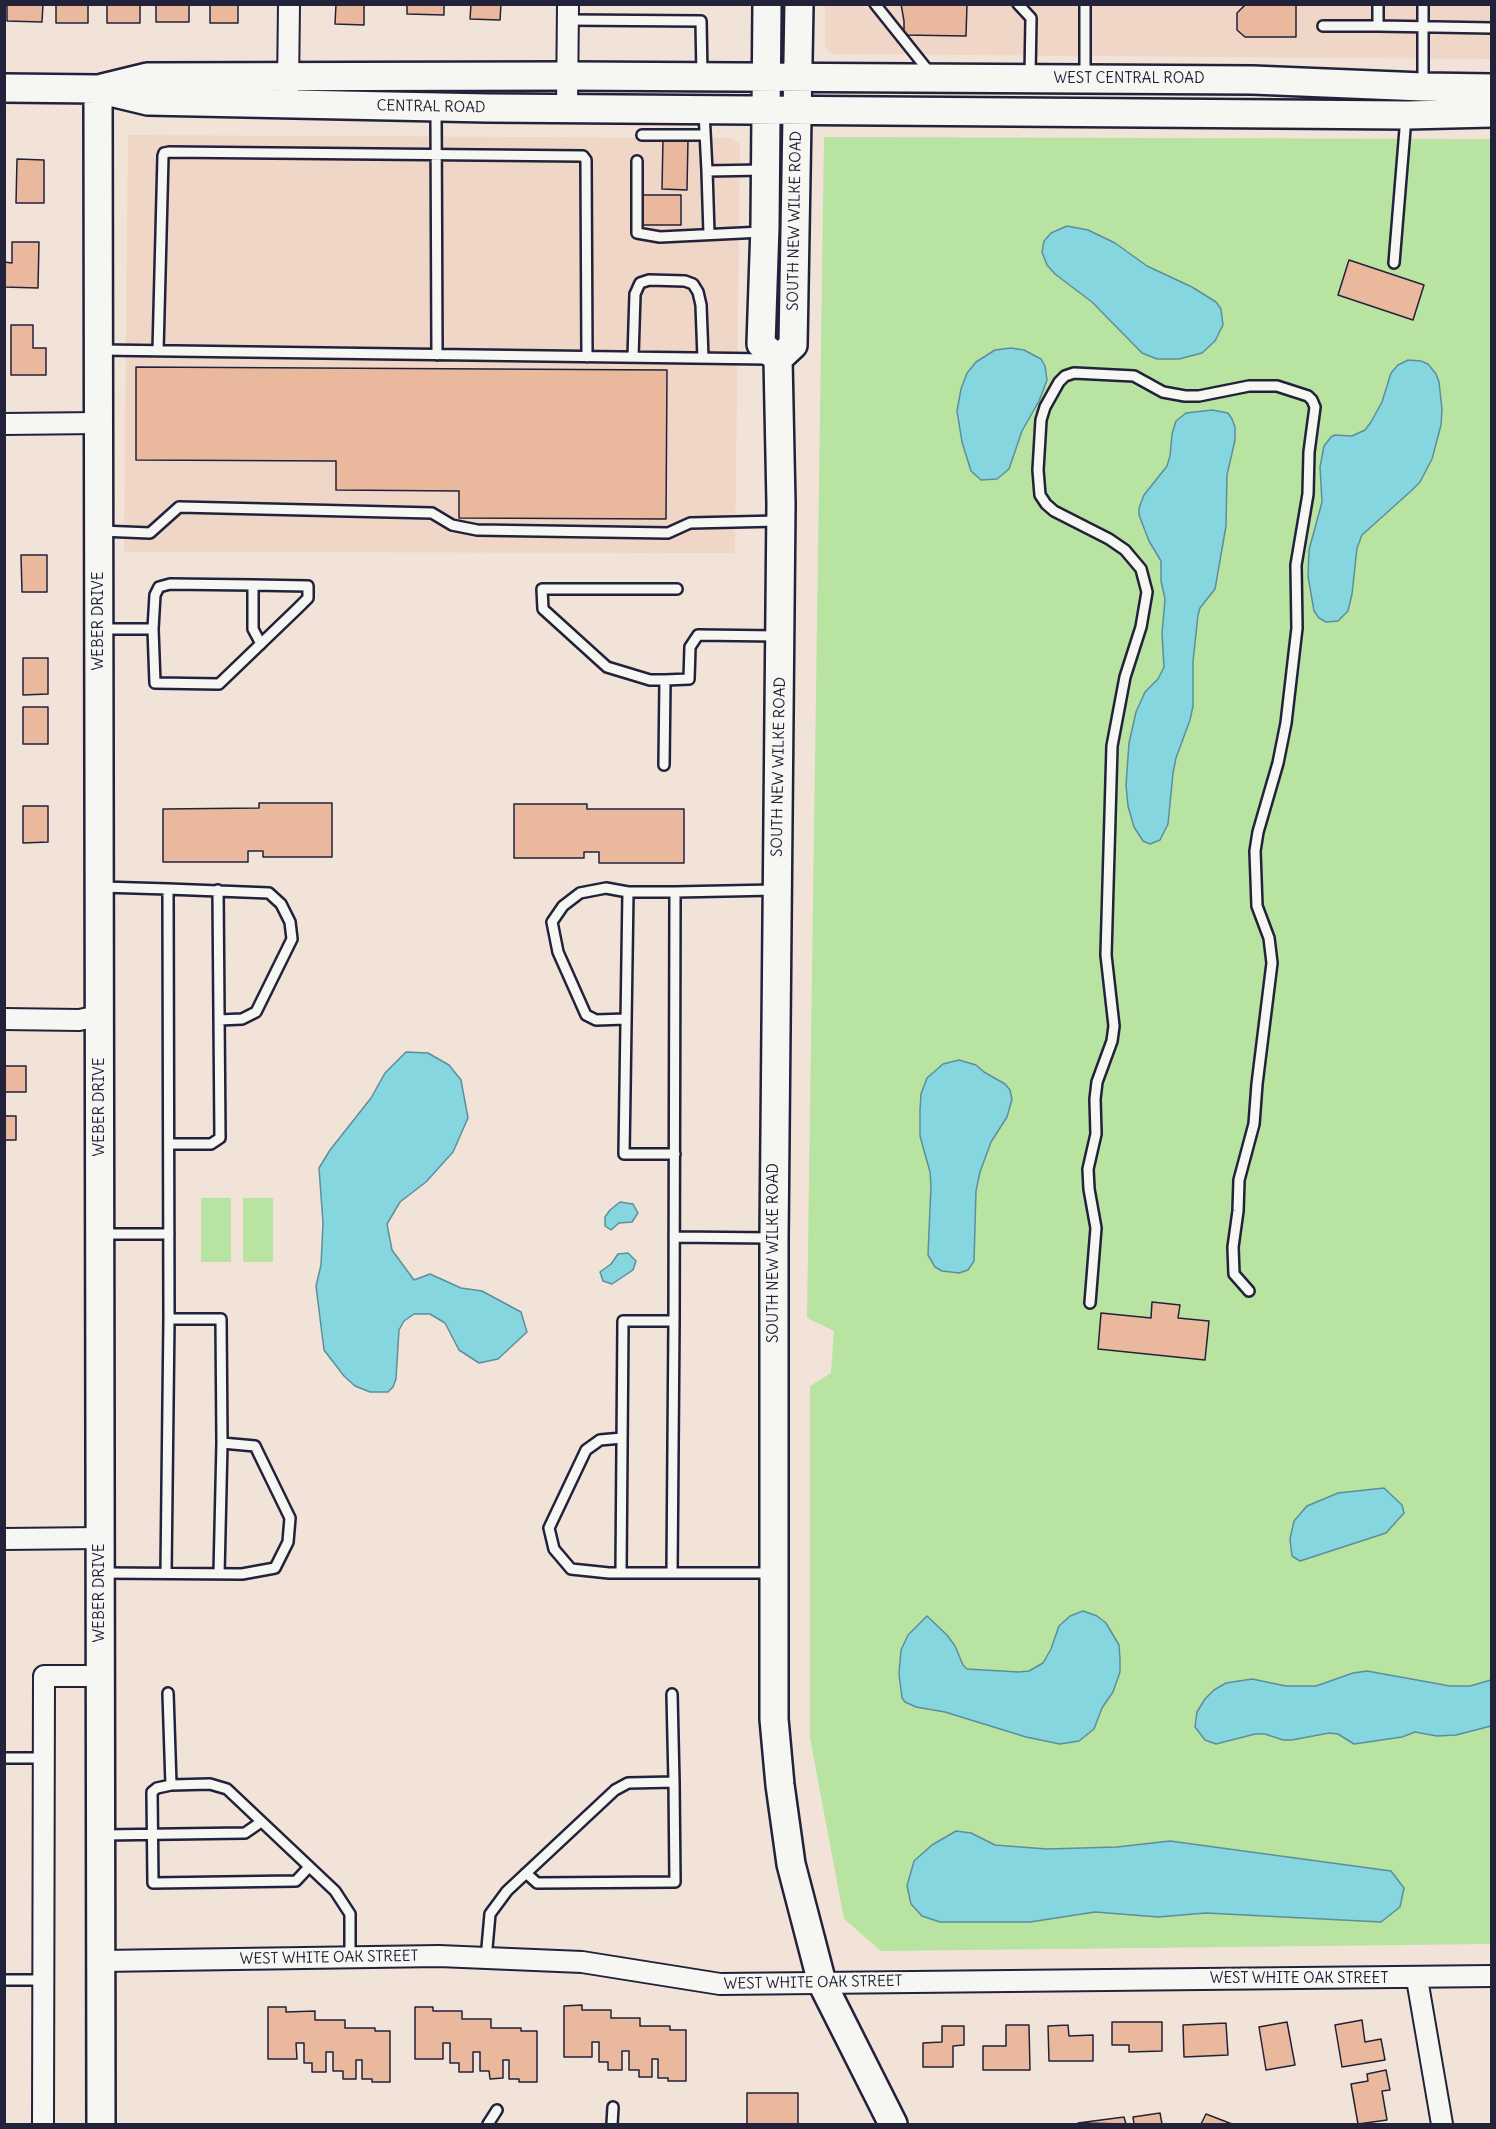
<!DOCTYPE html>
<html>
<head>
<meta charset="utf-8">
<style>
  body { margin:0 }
  #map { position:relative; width:1496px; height:2129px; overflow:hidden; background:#f2e3d8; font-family:Delius,sans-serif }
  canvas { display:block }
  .frame { position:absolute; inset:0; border:6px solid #22223b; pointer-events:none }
</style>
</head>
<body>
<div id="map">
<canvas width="1496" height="2129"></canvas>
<div class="frame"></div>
</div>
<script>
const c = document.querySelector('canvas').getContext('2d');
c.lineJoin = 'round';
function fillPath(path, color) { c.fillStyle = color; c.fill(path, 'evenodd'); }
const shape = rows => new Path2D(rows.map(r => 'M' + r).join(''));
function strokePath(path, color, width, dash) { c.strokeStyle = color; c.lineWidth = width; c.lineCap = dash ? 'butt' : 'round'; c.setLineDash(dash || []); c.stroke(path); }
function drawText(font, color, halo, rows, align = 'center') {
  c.font = font + ' Delius,sans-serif'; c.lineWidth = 4.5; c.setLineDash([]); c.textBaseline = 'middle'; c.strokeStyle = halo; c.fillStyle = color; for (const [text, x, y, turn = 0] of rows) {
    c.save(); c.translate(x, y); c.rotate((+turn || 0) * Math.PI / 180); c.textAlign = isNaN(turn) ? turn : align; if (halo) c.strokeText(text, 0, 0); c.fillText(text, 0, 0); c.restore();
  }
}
const built = shape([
  [825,5,1491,5,1491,59,833,54,825,47],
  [128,135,732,138,740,144,735,553,124,552]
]);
const green = shape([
  [824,137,1491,139,1491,1944,881,1951,844,1919,810,1738,810,1386,831,1373,834,1331,807,1318],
  [201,1198,231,1198,231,1262,201,1262],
  [243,1198,273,1198,273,1262,243,1262]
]);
const water = shape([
  [1067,226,1088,230,1115,243,1147,266,1192,287,1216,302,1221,309,1223,325,1215,341,1202,353,1179,359,1157,359,1142,353,1092,302,1055,274,1047,265,1042,252,1044,241,1051,233,1067,226],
  [1011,348,1024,350,1041,359,1045,366,1047,380,1039,401,1022,431,1009,469,997,479,981,480,971,471,962,442,957,411,961,389,967,373,976,362,995,350,1011,348],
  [1408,360,1421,361,1428,364,1436,374,1439,382,1442,409,1441,425,1432,459,1420,482,1411,491,1362,535,1357,548,1352,594,1348,611,1338,621,1326,622,1319,618,1314,611,1308,576,1309,550,1322,502,1320,467,1324,446,1331,437,1335,435,1352,436,1365,430,1371,422,1382,402,1391,373,1398,365,1408,360],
  [1212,410,1228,413,1232,419,1235,427,1235,440,1227,475,1226,526,1215,589,1200,608,1198,615,1193,662,1193,706,1190,720,1176,758,1173,773,1168,824,1160,840,1150,844,1143,841,1134,827,1128,806,1126,785,1129,743,1136,712,1145,692,1158,679,1164,667,1162,634,1165,599,1161,581,1161,561,1149,541,1139,515,1139,508,1144,495,1167,466,1170,456,1172,434,1176,421,1186,413,1212,410],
  [406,1052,428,1053,449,1065,461,1080,468,1118,453,1152,426,1182,400,1202,387,1224,392,1250,414,1280,430,1274,461,1288,482,1291,521,1312,527,1332,498,1359,479,1363,459,1350,445,1323,430,1314,414,1314,404,1321,399,1330,396,1379,393,1387,388,1392,370,1392,355,1386,344,1376,324,1350,316,1286,321,1265,323,1223,319,1168,330,1150,371,1098,385,1073,406,1052],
  [959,1060,976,1065,984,1072,1005,1084,1010,1090,1012,1099,1007,1117,991,1142,980,1172,976,1191,974,1261,968,1270,959,1273,942,1271,935,1267,928,1255,931,1186,930,1172,920,1136,920,1110,921,1094,927,1078,943,1064,959,1060],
  [620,1202,633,1204,638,1213,632,1222,619,1223,611,1230,605,1226,605,1217,610,1210,620,1202],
  [628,1253,636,1261,633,1270,612,1284,603,1281,600,1272,611,1264,618,1254,628,1253],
  [1384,1488,1402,1505,1404,1513,1386,1533,1300,1561,1292,1556,1290,1539,1294,1521,1307,1506,1338,1493,1384,1488],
  [1083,1611,1097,1616,1106,1623,1119,1645,1120,1659,1120,1672,1113,1692,1102,1708,1094,1729,1079,1741,1060,1744,1026,1737,945,1712,916,1707,905,1702,902,1698,899,1674,901,1650,908,1635,927,1616,947,1635,955,1646,963,1665,967,1669,1019,1672,1029,1671,1043,1663,1051,1649,1059,1626,1070,1616,1083,1611],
  [1367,1671,1450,1686,1470,1686,1491,1680,1491,1726,1456,1735,1437,1736,1415,1732,1402,1737,1354,1744,1338,1734,1329,1733,1292,1740,1283,1740,1265,1734,1255,1734,1216,1744,1205,1740,1195,1727,1197,1712,1205,1699,1214,1690,1226,1683,1252,1679,1286,1686,1316,1686,1353,1673,1367,1671],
  [956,1831,971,1833,995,1845,1047,1849,1117,1847,1170,1841,1391,1871,1404,1888,1400,1907,1381,1922,1206,1913,1158,1917,1095,1912,1030,1922,940,1922,922,1916,911,1904,907,1886,914,1861,932,1845,956,1831]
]);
const building = shape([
  [7,4,43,4,42,22,7,21,7,4],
  [56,4,88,4,88,23,56,23,56,4],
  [107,4,140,4,140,23,107,23,107,4],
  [156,4,189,4,189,22,156,22,156,4],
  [210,4,238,4,238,23,210,23,210,4],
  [336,4,364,4,364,25,335,24,336,4],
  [407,4,444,4,444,15,407,14,407,4],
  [471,4,501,4,500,20,470,19,471,4],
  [901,4,967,4,966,36,904,35,904,21,901,4],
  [1246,4,1296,4,1296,37,1245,37,1237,30,1237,13,1246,4],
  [663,139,688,139,687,190,662,189,663,139],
  [17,159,44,160,44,203,16,203,17,159],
  [643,195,681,195,681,225,643,225,643,195],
  [12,242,39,242,38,288,4,287,4,262,12,263,12,242],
  [1349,260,1424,285,1413,320,1338,295,1349,260],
  [11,325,33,325,33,348,46,348,46,375,11,375,11,325],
  [136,367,667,370,666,519,459,518,459,491,336,490,336,461,136,460,136,367],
  [21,555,47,555,47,592,22,592,21,555],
  [23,658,48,658,48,694,23,695,23,658],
  [23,707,48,707,48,744,23,744,23,707],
  [259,803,332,803,332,857,263,857,263,851,248,851,248,862,163,862,163,809,259,808,259,803],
  [514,804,587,804,587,809,684,809,684,863,599,863,599,852,584,852,584,858,514,858,514,804],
  [23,806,48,806,48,842,23,843,23,806],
  [4,1066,26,1066,26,1092,4,1092,4,1066],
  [4,1116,16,1116,16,1140,4,1140,4,1116],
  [1152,1302,1180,1305,1178,1318,1209,1321,1205,1360,1098,1349,1101,1313,1151,1318,1152,1302],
  [582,2005,582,2010,611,2010,611,2018,640,2018,640,2026,670,2026,670,2030,686,2030,686,2081,668,2081,668,2078,658,2078,658,2059,652,2059,652,2077,639,2077,639,2070,629,2070,629,2051,622,2051,622,2070,608,2070,608,2062,599,2062,599,2042,592,2042,592,2057,564,2057,564,2006,582,2005],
  [268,2007,286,2007,286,2012,315,2011,315,2020,345,2020,345,2028,375,2028,375,2031,390,2031,390,2082,372,2082,372,2079,362,2079,362,2060,356,2060,356,2079,343,2079,343,2071,333,2071,333,2052,326,2052,326,2072,312,2072,312,2063,304,2063,304,2043,296,2043,297,2059,268,2059,268,2007],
  [415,2007,433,2007,433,2011,462,2011,462,2019,491,2019,491,2028,521,2028,521,2031,537,2031,537,2082,519,2082,519,2079,509,2079,509,2060,503,2060,503,2078,490,2079,489,2071,480,2071,480,2052,473,2052,473,2072,459,2072,459,2063,450,2063,450,2043,443,2043,443,2059,415,2059,415,2007],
  [1362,2020,1365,2042,1381,2039,1385,2060,1342,2067,1335,2025,1362,2020],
  [1112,2022,1162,2022,1162,2051,1129,2052,1129,2045,1112,2045,1112,2022],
  [1287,2022,1295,2065,1266,2070,1259,2027,1287,2022],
  [1226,2023,1228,2055,1184,2057,1183,2025,1226,2023],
  [1006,2025,1029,2025,1030,2070,983,2070,983,2046,1006,2046,1006,2025],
  [1068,2025,1069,2036,1093,2035,1093,2061,1049,2061,1048,2026,1068,2025],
  [942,2026,964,2026,964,2045,953,2046,953,2067,923,2067,923,2043,942,2042,942,2026],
  [1386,2070,1390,2090,1382,2091,1387,2120,1358,2124,1351,2084,1368,2081,1367,2074,1386,2070],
  [747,2093,798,2093,798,2124,747,2124,747,2093],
  [1160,2113,1162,2124,1134,2124,1133,2117,1160,2113],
  [1206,2114,1232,2124,1201,2124,1206,2114],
  [1124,2117,1126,2124,1078,2123,1124,2117]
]);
const lane = shape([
  [875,4,931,74],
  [1018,4,1031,18,1030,76],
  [1378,4,1378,26,1492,28],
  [568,20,701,21,702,75],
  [1323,26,1378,26],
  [1085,76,1085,4],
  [1423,85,1423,4],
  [436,109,437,355],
  [704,112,707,171,763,170],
  [642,135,705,135],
  [637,161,637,233,660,237,762,232],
  [707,171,709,234],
  [1394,263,1406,117],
  [101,350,768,359],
  [158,351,163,156,164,153,169,152,583,156,586,160,587,357],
  [633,357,635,294,640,283,649,280,685,281,693,284,698,292,701,305,703,358],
  [101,531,150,533,179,507,432,513,452,525,477,530,668,533,690,523,779,521],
  [100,629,153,629,155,683,219,684,298,608,308,598,308,586,253,585,253,629,261,644],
  [153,629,155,595,159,587,170,584,253,585],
  [665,680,650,680,607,667,543,609,542,589,677,589],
  [664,765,665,680,689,679,690,647,698,635,778,636],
  [102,887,168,889,169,1319,221,1319,222,1443,255,1446,290,1518,288,1542,275,1568,242,1574,103,1573],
  [168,889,269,893,281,904,290,922,292,939,256,1012,242,1019,219,1020],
  [626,1019,596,1020,586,1015,558,952,552,922,563,906,580,893,606,888,628,892],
  [169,1144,211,1144,220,1138,218,890],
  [675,1154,624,1154,628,892,675,892],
  [102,1234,169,1234],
  [674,1237,771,1238],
  [1090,1303,1096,1228,1089,1189,1088,1169,1096,1134,1095,1099,1097,1082,1112,1041,1114,1026,1106,955,1112,746,1125,677,1141,627,1147,592,1141,569,1125,550,1109,539,1054,511,1046,504,1040,495,1038,470,1041,420,1045,407,1059,382,1065,376,1074,373,1134,376,1163,392,1185,396,1199,396,1249,386,1277,386,1308,396,1312,400,1315,407,1309,452,1308,494,1296,565,1297,628,1286,723,1278,763,1258,832,1255,851,1257,906,1269,938,1272,963,1257,1084,1254,1124,1239,1180,1238,1211,1233,1247,1234,1274,1249,1291],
  [674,1321,675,892,775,890],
  [622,1438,600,1440,586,1450,549,1528,554,1549,571,1569,609,1573,773,1573],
  [621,1572,623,1321,674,1321,672,1573],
  [166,1573,169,1319],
  [219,1574,222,1443],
  [168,1693,171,1785,210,1784,227,1789,335,1891,350,1914,350,1958],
  [4,1758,44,1758],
  [171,1785,157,1788,152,1792,153,1883,296,1881,309,1867],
  [103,1835,245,1833,261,1822],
  [526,1873,537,1883,675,1882,674,1782],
  [486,1959,490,1914,507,1891,615,1790,628,1783,674,1782,672,1694],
  [4,1980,44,1980],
  [488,2124,497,2110],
  [612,2124,613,2107]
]);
const street = shape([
  [288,89,289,4],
  [567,108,568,4],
  [4,424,98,423],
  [4,1019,79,1020,99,1016],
  [4,1539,100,1538],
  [101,1961,439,1956,582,1962,720,1984,1492,1976],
  [1417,1979,1442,2124],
  [43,2124,44,1676,100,1676]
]);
const secondary = shape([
  [767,4,765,226,761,344,778,359,781,504,774,1238,774,1719,780,1785,791,1864,822,1983,893,2124],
  [4,88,98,89,148,101,488,108,1407,115,1492,113],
  [102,88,147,77,568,76,1253,80,1423,87,1492,88],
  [98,89,101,2124],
  [778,359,793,345,799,4]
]);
const streetNames = [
  ["WEST CENTRAL ROAD",1129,79],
  ["CENTRAL ROAD",431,107,1],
  ["SOUTH NEW WILKE ROAD",795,221,-89],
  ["WEBER DRIVE",99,621,-90],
  ["SOUTH NEW WILKE ROAD",779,767,-89],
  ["WEBER DRIVE",100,1107,-90],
  ["SOUTH NEW WILKE ROAD",774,1253,-90],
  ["WEBER DRIVE",100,1593,-90],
  ["WEST WHITE OAK STREET",329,1958,-1],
  ["WEST WHITE OAK STREET",1299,1979],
  ["WEST WHITE OAK STREET",813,1983,-1]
];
fillPath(built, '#f0d6c6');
fillPath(green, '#b8e3a0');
fillPath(water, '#85d6de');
strokePath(water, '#5d8e9d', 1.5);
fillPath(building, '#eab89c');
strokePath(building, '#22223b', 1.5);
strokePath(lane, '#22223b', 14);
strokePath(street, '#22223b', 24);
strokePath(secondary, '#22223b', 32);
strokePath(lane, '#f6f6f2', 9);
strokePath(street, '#f6f6f2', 20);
strokePath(secondary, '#f6f6f2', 27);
drawText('15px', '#22223b', '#f6f6f2', streetNames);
</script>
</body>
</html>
